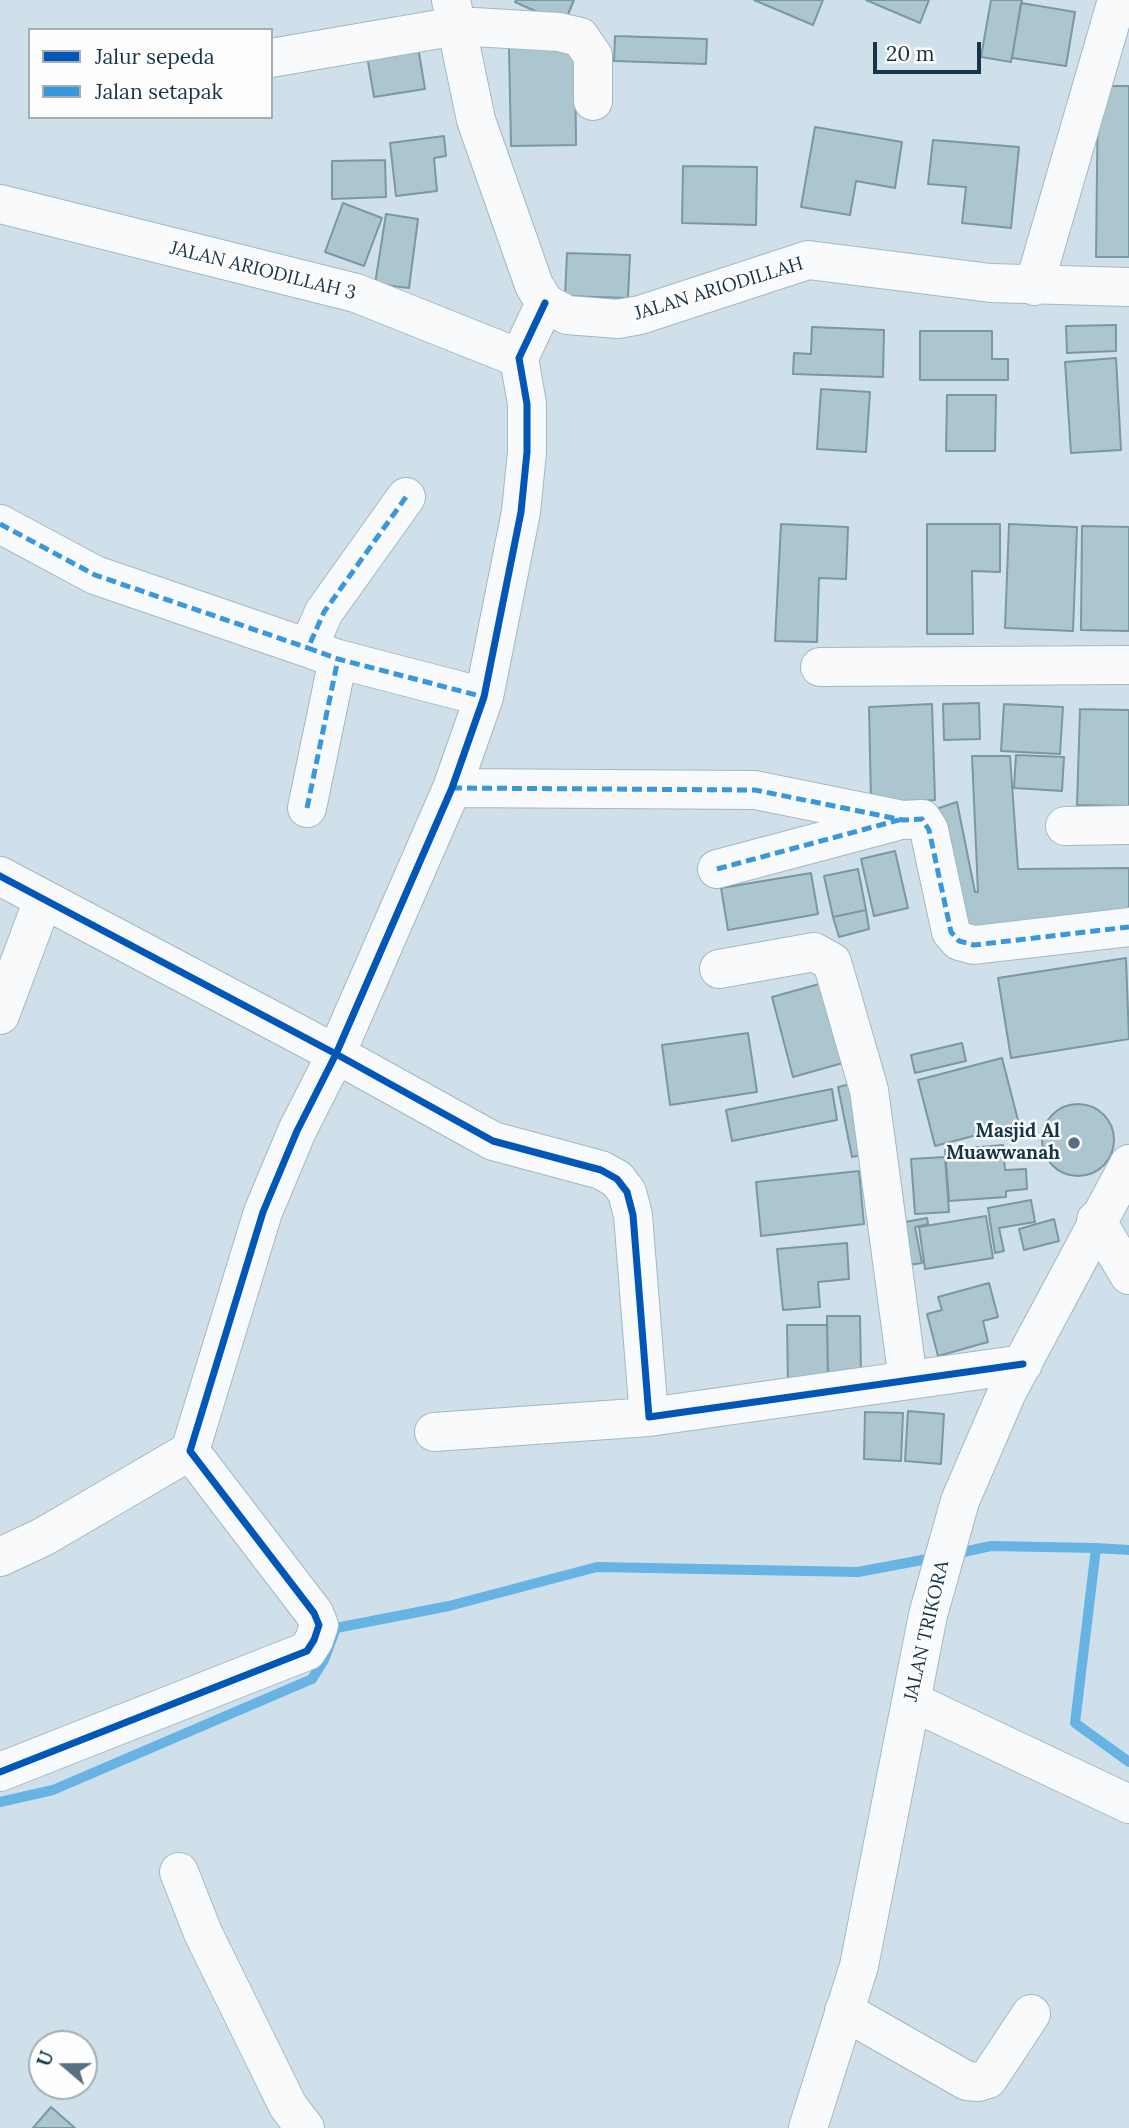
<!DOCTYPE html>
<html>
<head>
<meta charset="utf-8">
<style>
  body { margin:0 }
  #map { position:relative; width:1129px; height:2128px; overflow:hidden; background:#d0e0ea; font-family:Lora,serif }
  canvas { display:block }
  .legend { position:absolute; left:28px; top:28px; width:245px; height:91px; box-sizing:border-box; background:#fefefe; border:2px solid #a2adb5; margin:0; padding:9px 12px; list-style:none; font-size:21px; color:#173448 }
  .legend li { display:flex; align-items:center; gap:14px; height:35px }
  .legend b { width:35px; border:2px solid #a2adb5 }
  .north { position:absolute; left:28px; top:2030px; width:70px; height:70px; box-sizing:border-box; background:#fefefe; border:2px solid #a2adb5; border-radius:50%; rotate:290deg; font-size:19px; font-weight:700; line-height:28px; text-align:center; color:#173448 }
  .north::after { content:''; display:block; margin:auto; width:24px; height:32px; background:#587081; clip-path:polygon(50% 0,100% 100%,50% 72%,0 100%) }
  .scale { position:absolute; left:873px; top:42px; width:108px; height:32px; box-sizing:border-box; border:4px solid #173448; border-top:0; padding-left:9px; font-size:21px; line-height:24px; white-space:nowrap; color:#173448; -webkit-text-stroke:5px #fefefe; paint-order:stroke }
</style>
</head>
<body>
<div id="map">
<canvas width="1129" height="2128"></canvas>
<ul class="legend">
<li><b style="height:9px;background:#0057b8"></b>Jalur sepeda</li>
<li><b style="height:9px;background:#3997db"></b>Jalan setapak</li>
</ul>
<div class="north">U</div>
<div class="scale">20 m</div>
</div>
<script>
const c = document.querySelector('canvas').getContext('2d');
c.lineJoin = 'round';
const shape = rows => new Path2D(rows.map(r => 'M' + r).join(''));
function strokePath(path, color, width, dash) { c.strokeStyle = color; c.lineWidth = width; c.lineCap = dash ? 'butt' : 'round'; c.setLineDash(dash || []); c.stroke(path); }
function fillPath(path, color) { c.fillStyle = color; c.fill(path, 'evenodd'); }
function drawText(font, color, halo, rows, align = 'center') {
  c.font = font + ' Lora,serif'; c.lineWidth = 5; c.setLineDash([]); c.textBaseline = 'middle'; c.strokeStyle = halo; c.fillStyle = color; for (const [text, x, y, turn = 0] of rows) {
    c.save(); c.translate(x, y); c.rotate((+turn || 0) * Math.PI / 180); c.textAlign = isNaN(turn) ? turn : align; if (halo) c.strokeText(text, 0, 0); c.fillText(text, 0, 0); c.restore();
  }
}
const stream = shape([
  [1096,1548,1129,1550],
  [954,1554,991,1546,1096,1548,1075,1723,1129,1762],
  [0,1802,53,1790,312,1679,324,1660,336,1628,449,1606,597,1567,858,1572,938,1557]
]);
const building = shape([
  [516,0,574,0,564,24,515,2,516,0],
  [754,0,823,0,813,25,754,0],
  [866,0,929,0,920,23,866,0],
  [991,0,1022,0,1011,62,981,57,991,0],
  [1021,3,1075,12,1066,66,1012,58,1021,3],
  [615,36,707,39,706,64,614,61,615,36],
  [417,41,425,89,374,97,366,50,417,41],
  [575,46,576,145,511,146,509,48,575,46],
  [1098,86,1129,86,1129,257,1096,257,1098,86],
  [815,127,902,142,895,188,856,181,850,215,801,207,815,127],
  [444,136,446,156,434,158,437,191,396,196,390,143,444,136],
  [933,140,1019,147,1011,228,962,223,966,187,928,184,933,140],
  [385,160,386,197,332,199,332,161,385,160],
  [683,166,757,167,756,225,682,223,683,166],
  [343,203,382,218,364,266,325,252,343,203],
  [386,214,418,219,409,288,375,284,386,214],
  [567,253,630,255,628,298,565,296,567,253],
  [1116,325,1116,351,1067,353,1066,326,1116,325],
  [812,327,884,330,883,377,793,374,794,353,811,354,812,327],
  [920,331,992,331,992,359,1008,359,1008,380,920,380,920,331],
  [1116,358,1121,450,1071,453,1065,362,1116,358],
  [821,389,870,392,866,452,817,449,821,389],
  [947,395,996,395,995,451,946,451,947,395],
  [781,524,848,527,846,579,819,578,817,642,775,641,781,524],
  [927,524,1000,524,1000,572,972,571,973,634,927,634,927,524],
  [1009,524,1077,527,1073,631,1005,628,1009,524],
  [1082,526,1129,527,1129,631,1081,630,1082,526],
  [979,703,980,739,944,740,943,704,979,703],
  [932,704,935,800,871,802,869,707,932,704],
  [1004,704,1063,707,1060,754,1001,751,1004,704],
  [1080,709,1129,710,1129,806,1077,805,1080,709],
  [1016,755,1064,757,1062,791,1014,788,1016,755],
  [972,756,1010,756,1018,869,1129,868,1129,920,964,938,936,809,957,802,975,892,978,892,972,756],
  [895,851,908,908,874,916,861,859,895,851],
  [858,869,866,910,833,917,824,876,858,869],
  [811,873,818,914,728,930,721,888,811,873],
  [866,910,869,929,839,937,833,917,866,910],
  [1126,958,1129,1039,1011,1058,998,978,1126,958],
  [830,981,850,1061,793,1077,772,997,830,981],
  [748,1033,757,1092,670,1105,662,1045,748,1033],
  [962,1043,966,1061,915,1073,911,1055,962,1043],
  [1002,1058,1019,1124,935,1146,918,1080,1002,1058],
  [856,1083,871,1153,852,1157,838,1087,856,1083],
  [832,1089,837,1120,732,1141,726,1110,832,1089],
  '1042 1140a36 36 0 1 1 72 0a36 36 0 1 1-72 0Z',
  [1003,1145,1005,1170,1026,1169,1027,1189,1006,1191,1006,1197,949,1201,945,1150,1003,1145],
  [945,1157,949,1212,915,1214,911,1159,945,1157],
  [859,1171,864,1224,761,1236,756,1182,859,1171],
  [1031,1200,1035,1222,999,1228,1004,1251,995,1253,988,1208,1031,1200],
  [986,1216,993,1258,925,1269,919,1227,986,1216],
  [927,1218,928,1224,915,1227,922,1263,896,1267,889,1225,927,1218],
  [1054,1219,1059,1241,1024,1250,1019,1229,1054,1219],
  [847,1243,849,1279,818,1282,820,1307,783,1310,777,1249,847,1243],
  [989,1283,998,1317,983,1321,988,1342,938,1356,927,1314,942,1310,938,1297,989,1283],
  [827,1316,860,1316,861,1372,828,1373,827,1316],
  [787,1325,827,1325,828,1385,788,1386,787,1325],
  [908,1411,944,1414,941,1464,905,1461,908,1411],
  [865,1412,903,1413,901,1461,864,1459,865,1412],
  [51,2107,75,2128,33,2128,51,2107]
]);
const minor = shape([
  [451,0,476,120,534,285,545,303,567,315,618,319,640,315,808,260,991,283,1129,287],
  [271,58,457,26,559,32,580,37,593,56,593,101],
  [0,204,356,293,519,358],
  [1034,286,1117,0],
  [406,497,324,612,308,648,338,659,484,697],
  [0,524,95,575,308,648],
  [820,667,1129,665],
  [452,788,755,790,903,820,922,819,929,830,951,932,959,941,974,945,1129,927],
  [307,808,338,659],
  [1065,826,1129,825],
  [717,869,894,822],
  [0,876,336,1054,493,1141,601,1170,617,1179,627,1192,633,1215,649,1417,1023,1364],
  [719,969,814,952,832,962,869,1090,908,1380],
  [0,1015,43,900],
  [1096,1220,1129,1275],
  [434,1432,649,1417],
  [0,1557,43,1537,190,1451],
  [911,1701,1129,1804],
  [0,1772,307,1651,314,1640,319,1625,314,1613,190,1451,263,1212,297,1131,336,1054,452,788,484,697,521,512,527,452,527,404,519,358,545,303],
  [179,1872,203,1933,288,2106,305,2128],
  [844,2011,967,2081,978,2082,988,2079,1031,2014],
  [808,2128,859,1966,928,1615,960,1501,1007,1392,1129,1164]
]);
const quiet = shape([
  [406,497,324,612,308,648,338,659,484,697],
  [0,524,95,575,308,648],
  [452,788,755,790,903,820,922,819,929,830,951,932,959,941,974,945,1129,927],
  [307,808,338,659],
  [717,869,899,820]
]);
const cycleway = shape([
  [0,876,336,1054,493,1141,601,1170,617,1179,627,1192,633,1215,649,1417,1023,1364],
  [0,1772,307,1651,314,1640,319,1625,314,1613,190,1451,263,1212,297,1131,336,1054,452,788,484,697,521,512,527,452,527,404,519,358,545,303]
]);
const markers = [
  [1074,1143,7,"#587081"]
];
const streetNames = [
  ["JALAN ARIODILLAH 3",263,271,14],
  ["JALAN ARIODILLAH",719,289,-17],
  ["JALAN TRIKORA",927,1631,-77]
];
const poiNames = [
  ["Masjid Al",1060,1132],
  ["Muawwanah",1060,1154]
];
strokePath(stream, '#67b3e3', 10);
fillPath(building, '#acc6d0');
strokePath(building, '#7998a2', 2);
strokePath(minor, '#a3b7c5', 40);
strokePath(minor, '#f8fafc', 38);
strokePath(quiet, '#3997db', 5, [10, 5]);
strokePath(cycleway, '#0057b8', 7);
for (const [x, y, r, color] of markers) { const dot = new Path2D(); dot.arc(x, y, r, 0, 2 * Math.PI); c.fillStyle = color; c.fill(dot); strokePath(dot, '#fefefe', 2.5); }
drawText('19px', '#173448', '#fefefe', streetNames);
drawText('bold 19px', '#173448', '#fefefe', poiNames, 'right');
</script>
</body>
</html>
